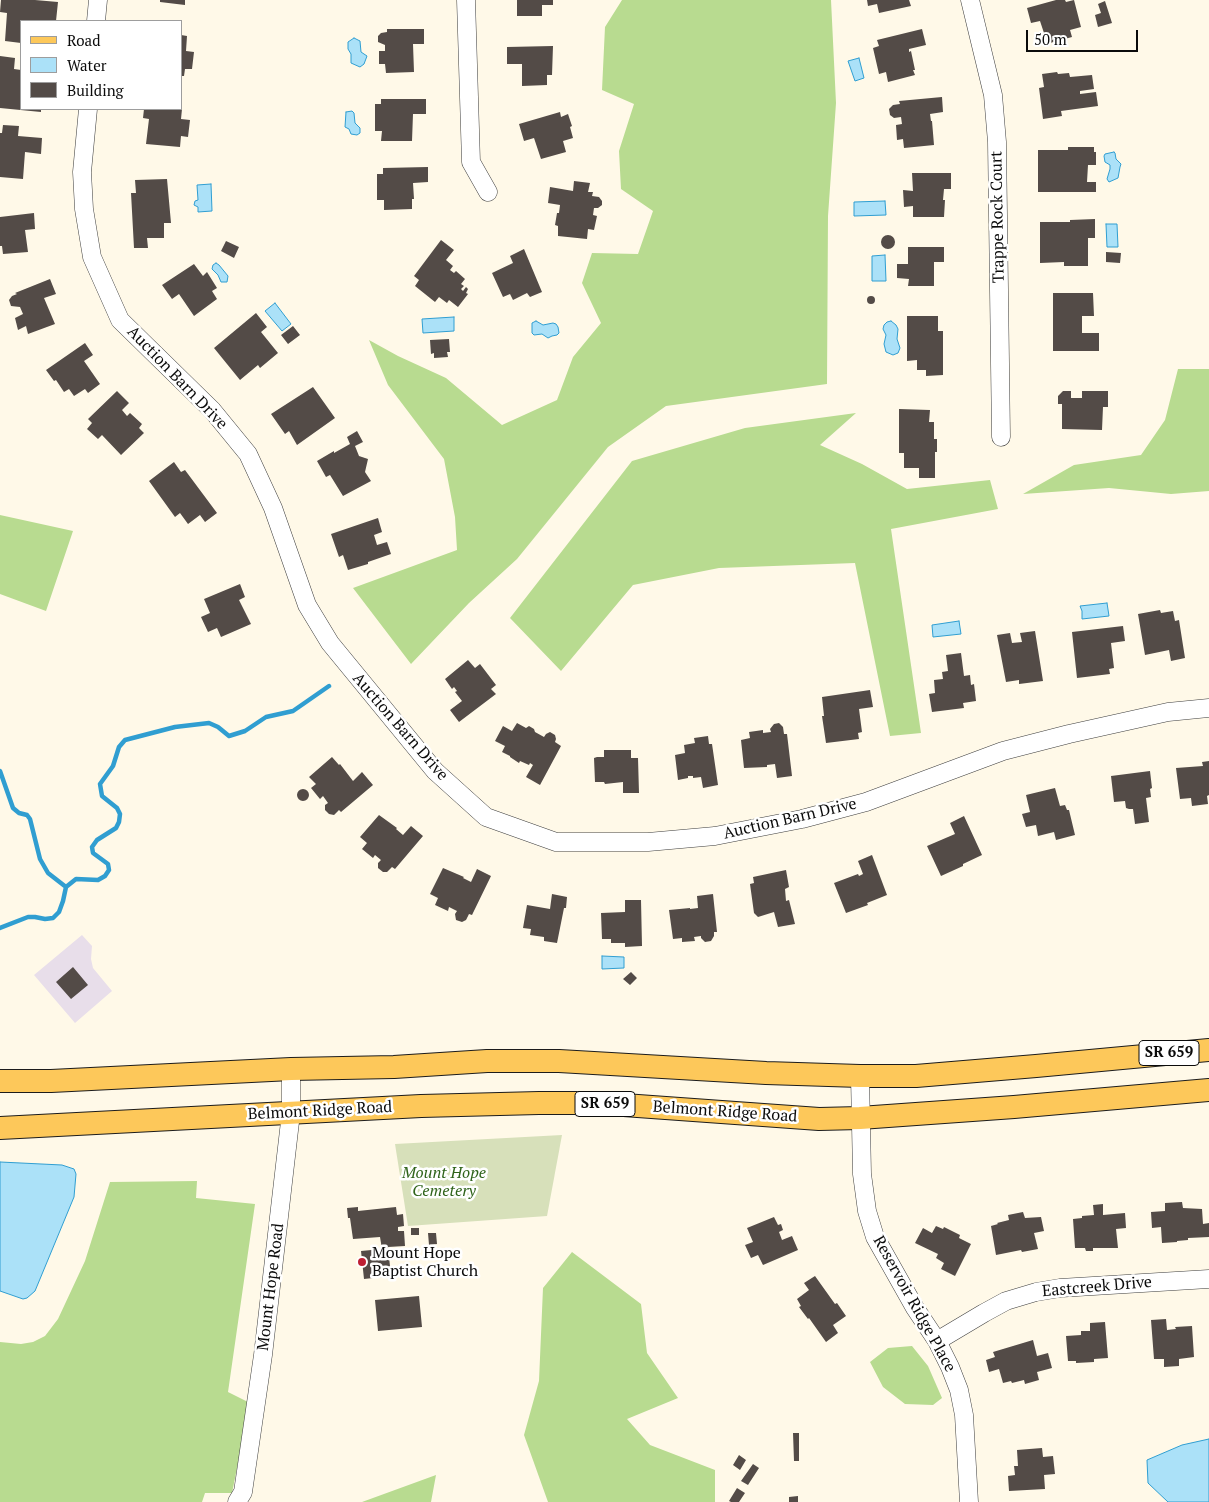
<!DOCTYPE html>
<html>
<head>
<meta charset="utf-8">
<style>
  body { margin:0 }
  #map { position:relative; width:1209px; height:1502px; overflow:hidden; background:#fff9e8; font-family:"PT Serif",serif }
  canvas { display:block }
  .legend { position:absolute; left:20px; top:20px; width:162px; height:90px; box-sizing:border-box; background:#fff; border:1px solid #9d9d9d; margin:0; padding:6px 9px; list-style:none; font-size:15px; color:#0b0b0b }
  .legend li { display:flex; align-items:center; gap:10px; height:25px }
  .legend b { width:25px; border:1px solid #9d9d9d }
  .scale { position:absolute; left:1026px; top:30px; width:112px; height:22px; box-sizing:border-box; border:2px solid #0b0b0b; border-top:0; padding-left:6px; font-size:15px; line-height:18px; white-space:nowrap; color:#0b0b0b; -webkit-text-stroke:4px #fff; paint-order:stroke }
</style>
</head>
<body>
<div id="map">
<canvas width="1209" height="1502"></canvas>
<ul class="legend">
<li><b style="height:6px;background:#fdc85a"></b>Road</li>
<li><b style="height:14px;background:#abe1f8"></b>Water</li>
<li><b style="height:14px;background:#534b47"></b>Building</li>
</ul>
<div class="scale">50 m</div>
</div>
<script>
const c = document.querySelector('canvas').getContext('2d');
c.lineJoin = 'round';
function fillPath(path, color) { c.fillStyle = color; c.fill(path, 'evenodd'); }
const shape = rows => new Path2D(rows.map(r => 'M' + r).join(''));
function strokePath(path, color, width, dash) { c.strokeStyle = color; c.lineWidth = width; c.lineCap = dash ? 'butt' : 'round'; c.setLineDash(dash || []); c.stroke(path); }
function drawText(font, color, halo, rows, align = 'center') {
  c.font = font + ' "PT Serif",serif'; c.lineWidth = 5; c.setLineDash([]); c.textBaseline = 'middle'; c.strokeStyle = halo; c.fillStyle = color; for (const [text, x, y, turn = 0] of rows) {
    c.save(); c.translate(x, y); c.rotate((+turn || 0) * Math.PI / 180); c.textAlign = isNaN(turn) ? turn : align; if (halo) c.strokeText(text, 0, 0); c.fillText(text, 0, 0); c.restore();
  }
}
const industrial = shape([
  [82,935,92,946,91,959,93,968,112,991,75,1023,34,975]
]);
const forest = shape([
  [622,0,831,0,836,103,828,216,827,384,666,406,608,447,517,559,469,603,411,664,353,588,457,550,455,517,444,459,388,385,369,340,398,356,446,378,502,425,557,400,573,357,601,323,582,283,592,253,638,254,653,211,621,189,619,151,634,104,602,90,605,27],
  [1178,369,1209,369,1209,491,1171,494,1109,488,1023,494,1074,465,1141,455,1165,420],
  [856,413,820,445,862,464,907,489,990,480,998,509,891,529,921,733,890,736,855,563,719,568,633,585,561,671,510,618,632,461,745,428],
  [0,515,73,531,46,611,0,594],
  [197,1181,196,1198,255,1204,228,1392,250,1403,232,1493,205,1493,202,1502,0,1502,0,1342,21,1344,33,1342,45,1336,58,1319,85,1261,110,1182],
  [572,1252,641,1304,647,1353,678,1398,627,1419,650,1445,715,1470,715,1502,548,1502,524,1435,539,1381,543,1288],
  [912,1346,928,1366,942,1398,933,1405,905,1404,883,1387,870,1362,888,1348],
  [436,1475,431,1502,362,1502]
]);
const cemetery = shape([
  [562,1135,547,1216,408,1226,395,1144]
]);
const water = shape([
  [354,38,360,41,361,52,367,56,364,64,360,67,351,63,351,54,348,49,348,42,354,38],
  [859,58,864,78,855,81,848,61,859,58],
  [346,112,352,111,354,113,355,123,360,128,360,133,357,135,351,134,349,129,345,127,346,112],
  [1114,152,1115,153,1116,159,1121,164,1120,167,1118,178,1109,182,1107,179,1110,169,1110,165,1105,162,1104,156,1105,154,1114,152],
  [211,184,212,211,198,212,198,207,194,205,195,201,198,200,197,185,211,184],
  [885,201,886,215,854,216,854,202,885,201],
  [1106,224,1117,224,1118,247,1107,247,1106,224],
  [885,255,886,281,872,281,872,256,885,255],
  [216,263,219,265,228,276,227,282,221,282,218,275,212,269,213,265,216,263],
  [275,303,291,324,282,331,265,311,275,303],
  [454,317,454,331,423,333,422,319,454,317],
  [536,321,543,325,553,323,556,324,558,327,559,333,557,335,552,336,548,338,542,334,534,335,532,333,532,323,536,321],
  [891,321,896,325,898,329,897,339,900,348,898,353,893,355,886,352,884,344,886,335,883,329,884,325,887,322,891,321],
  [1107,603,1109,616,1082,619,1082,611,1080,606,1107,603],
  [959,621,961,634,933,637,932,625,959,621],
  [602,956,624,957,624,968,602,969,602,956],
  [0,1162,62,1165,74,1169,76,1174,74,1197,35,1291,27,1298,23,1299,0,1291,0,1162],
  [1209,1439,1209,1502,1168,1502,1148,1483,1147,1460,1182,1445,1209,1439]
]);
const stream = shape([
  [0,771,13,808,19,813,27,815,30,819,40,859,48,873,66,887],
  [0,928,28,917,35,917,45,919,53,918,59,912,63,901,66,887,76,879,98,880,105,876,109,870,108,864,93,853,92,847,97,840,116,828,119,822,120,814,117,808,102,796,100,784,113,766,119,747,125,740,175,727,209,723,218,727,229,736,245,731,266,717,293,711,329,686]
]);
const building = shape([
  [1,0,35,0,58,2,56,21,21,21,21,43,5,41,7,13,0,12],
  [160,0,185,0,185,5,160,2],
  [517,0,553,0,553,5,542,5,542,16,517,16],
  [867,0,909,0,911,6,879,13,877,4,868,6],
  [1056,0,1065,0,1066,2,1074,0,1081,27,1070,30,1072,37,1046,44,1043,33,1044,33,1040,21,1031,23,1027,8],
  [1105,1,1112,23,1098,27,1095,15,1101,13,1098,4],
  [387,29,424,29,424,44,413,44,414,72,386,73,385,64,379,64,379,51,385,51,385,45,378,42,378,36,381,33,387,32],
  [922,29,926,45,909,49,909,52,911,51,915,70,913,70,915,75,888,82,886,72,879,74,873,48,879,46,877,40],
  [181,35,187,36,186,51,194,52,192,69,185,69,184,76,181,76],
  [553,46,552,75,547,75,547,85,522,86,522,64,507,64,507,47],
  [0,56,15,58,14,69,21,70,21,109,41,109,41,112,0,108],
  [1057,72,1058,74,1069,73,1070,77,1092,75,1094,89,1080,91,1080,94,1096,92,1098,106,1061,111,1062,116,1043,119,1039,88,1044,87,1042,74],
  [942,97,943,112,930,114,931,121,932,121,934,145,904,148,903,139,897,140,896,125,902,124,901,117,894,118,890,115,889,109,893,105,900,104,899,101],
  [381,99,426,99,426,114,413,114,412,141,381,141,382,131,375,131,375,104,381,104],
  [144,109,182,109,181,119,190,120,188,137,181,136,180,147,146,144,149,119,143,118],
  [560,112,561,117,568,114,572,126,570,127,573,138,563,141,566,152,541,159,534,138,524,141,519,124],
  [3,125,19,126,18,136,42,138,41,154,25,152,23,179,0,177,0,133,2,133],
  [1068,147,1094,147,1094,152,1096,152,1096,165,1088,165,1087,182,1096,182,1096,192,1038,192,1038,150,1068,150],
  [428,167,428,182,413,183,414,199,412,199,412,209,384,210,384,200,377,200,377,174,383,174,383,168],
  [912,173,951,173,951,189,944,189,943,200,945,200,944,217,913,217,913,206,904,207,903,190,913,191],
  [167,179,171,223,164,223,164,238,147,238,148,248,134,248,131,193,136,193,135,180],
  [574,181,590,183,588,192,593,192,592,196,599,197,602,201,602,205,598,208,594,208,593,215,597,216,594,230,588,229,587,239,558,236,558,226,555,225,557,213,559,213,560,205,548,203,550,187,573,191],
  [34,213,35,229,25,230,28,252,3,254,2,246,0,246,0,217],
  [1095,219,1095,238,1088,238,1088,266,1064,266,1064,262,1040,263,1040,222,1070,222,1070,220],
  '881 242a7 7 0 1 1 14 0a7 7 0 1 1-14 0Z',
  [441,240,454,250,446,260,453,266,450,270,454,273,456,271,465,279,461,284,464,286,461,289,463,291,466,287,468,289,466,293,468,294,458,307,449,300,447,303,439,297,435,302,415,286,419,280,414,276],
  [226,241,239,247,234,258,221,251],
  [908,247,944,247,944,262,934,262,934,286,908,286,909,279,897,278,897,264,908,264],
  [524,249,542,292,530,297,527,293,513,300,510,294,503,297,492,273,513,263,510,256],
  [1106,252,1121,253,1120,263,1106,262],
  [194,264,203,276,207,272,217,288,212,291,217,299,194,316,179,294,172,299,162,285],
  [50,279,56,294,44,298,55,324,28,334,26,326,18,330,15,318,23,314,20,307,11,306,9,300,12,296,17,294,15,293],
  [1053,293,1093,293,1094,316,1082,316,1082,333,1099,333,1099,351,1053,351],
  '867 300a4 4 0 1 1 8 0a4 4 0 1 1-8 0Z',
  [256,313,267,327,261,332,278,353,260,368,258,365,240,380,214,348],
  [907,316,938,316,938,331,943,331,943,375,926,376,926,370,917,370,917,360,907,361],
  [293,326,300,335,288,344,281,335],
  [449,339,450,352,447,352,448,357,434,358,434,353,431,354,430,340],
  [85,343,93,355,84,361,100,384,88,393,85,389,74,396,69,389,64,392,56,380,54,381,46,370],
  [313,387,335,418,297,445,289,431,285,434,271,414],
  [117,391,129,403,122,410,127,416,130,413,142,424,139,428,144,433,121,455,102,435,98,439,87,429,92,423,88,419],
  [1063,391,1071,391,1071,398,1082,398,1082,391,1108,391,1108,407,1103,407,1102,430,1062,429,1062,404,1058,404,1058,396],
  [899,409,930,410,929,422,934,422,934,439,937,439,937,452,935,452,935,478,919,478,919,468,904,468,904,453,899,453],
  [357,431,363,442,355,446,359,456,368,459,365,472,371,481,343,496,330,475,326,477,317,461,334,451,334,453,350,444,347,437],
  [174,462,181,472,185,470,217,513,205,522,200,515,188,524,180,513,175,517,149,481],
  [378,518,382,532,374,535,377,545,387,542,391,554,368,562,368,564,348,570,343,555,339,557,331,534],
  [240,584,245,597,239,600,251,624,221,637,217,628,208,632,201,617,210,613,204,599],
  [1160,610,1161,613,1173,611,1175,621,1179,620,1185,658,1171,661,1169,650,1145,655,1138,614],
  [1123,626,1125,641,1111,643,1114,668,1109,669,1110,674,1077,678,1072,632],
  [1035,631,1043,681,1019,684,1019,680,1006,682,997,635,1010,633,1012,643,1022,642,1020,633],
  [961,653,964,676,970,675,971,685,974,684,976,701,963,703,964,708,932,712,929,694,935,693,934,680,943,679,942,672,948,671,946,655],
  [468,660,475,668,480,664,496,685,491,689,496,694,459,722,450,710,462,701,455,692,457,691,454,687,452,689,445,679],
  [870,690,873,707,859,709,862,732,858,733,859,739,826,743,822,716,824,716,822,697],
  [517,723,526,728,529,726,534,729,535,732,544,737,546,734,550,732,555,735,556,739,555,742,561,746,540,785,526,777,533,765,530,763,529,765,520,761,519,763,510,757,510,756,502,752,505,746,495,741,503,726,512,731],
  [779,723,783,727,784,734,787,734,792,776,777,778,775,764,767,765,767,767,744,768,741,740,750,738,749,732,763,730,763,733,771,732,770,729,774,724],
  [708,736,709,744,712,744,718,785,703,788,701,777,693,778,693,776,688,776,688,778,678,780,675,755,685,753,684,745,695,743,694,738],
  [604,750,631,750,631,758,638,758,639,793,623,793,623,782,605,784,604,782,595,782,594,758,597,757,604,757],
  [332,757,339,765,340,764,353,781,362,772,373,785,341,812,339,810,334,815,329,814,325,810,325,805,328,803,323,796,320,799,311,788,316,784,309,777],
  [1209,761,1209,795,1207,796,1208,804,1192,806,1191,798,1180,799,1176,768,1203,766,1202,762],
  [1150,771,1152,788,1150,789,1151,797,1146,798,1149,822,1135,824,1133,809,1129,809,1126,808,1125,801,1114,802,1111,776],
  [1055,788,1060,806,1065,805,1067,810,1069,810,1075,835,1056,840,1054,832,1038,836,1036,825,1026,827,1022,814,1030,812,1026,795],
  '297 795a6 6 0 1 1 12 0a6 6 0 1 1-12 0Z',
  [379,815,397,828,396,829,403,835,411,826,423,836,395,869,392,867,387,872,383,872,378,868,378,863,381,860,375,855,373,858,362,849,367,843,360,837],
  [964,816,982,855,963,864,963,866,941,876,927,846,955,834,950,823],
  [872,855,887,895,867,903,868,905,846,913,834,883,858,874,859,876,863,874,858,861],
  [443,868,464,877,463,878,471,882,477,869,491,876,472,915,469,914,466,920,462,922,456,920,455,914,457,911,449,907,448,911,435,905,438,898,430,894],
  [786,870,789,887,785,889,786,901,789,900,795,924,778,927,774,912,758,917,754,913,750,884,754,883,753,877],
  [552,894,567,897,566,908,564,908,557,943,544,941,544,937,530,935,531,929,523,928,527,905,550,909],
  [713,894,717,932,714,932,714,936,711,941,705,942,701,938,701,936,694,937,695,941,682,942,682,938,673,939,669,910,690,908,690,909,698,908,697,896],
  [625,900,641,900,642,946,625,947,625,943,611,943,611,939,602,939,601,913,625,912],
  [73,967,88,985,71,999,56,982],
  [631,972,637,978,630,985,623,979],
  [1182,1202,1183,1208,1202,1209,1203,1224,1209,1223,1209,1237,1188,1238,1188,1240,1177,1241,1177,1242,1162,1243,1161,1227,1152,1228,1151,1212,1165,1211,1165,1203],
  [1103,1204,1103,1215,1125,1213,1126,1228,1116,1229,1118,1248,1093,1248,1093,1251,1086,1251,1085,1248,1075,1248,1073,1219,1082,1218,1082,1216,1094,1215,1093,1205],
  [358,1207,358,1211,396,1207,397,1215,403,1214,404,1226,398,1227,398,1231,404,1231,405,1246,388,1247,391,1276,364,1279,361,1251,382,1249,380,1237,353,1239,350,1218,348,1218,347,1208],
  [1023,1212,1025,1218,1041,1217,1044,1231,1034,1233,1038,1249,1022,1252,1021,1250,996,1255,991,1226,998,1224,997,1223,1009,1220,1008,1215],
  [774,1217,778,1225,781,1224,783,1230,779,1232,782,1240,792,1236,798,1250,763,1265,758,1255,751,1258,745,1245,753,1242,747,1228],
  [936,1226,943,1229,944,1227,960,1235,959,1238,971,1244,955,1276,941,1269,944,1263,936,1258,938,1254,915,1243,923,1228,932,1233],
  [411,1228,419,1228,419,1235,411,1235],
  [428,1233,436,1233,437,1244,429,1245],
  [815,1276,835,1304,837,1303,846,1316,833,1325,838,1333,826,1342,809,1318,808,1319,799,1307,801,1306,797,1299,809,1290,804,1283],
  [419,1296,422,1327,378,1331,375,1300],
  [1166,1319,1167,1330,1176,1329,1175,1327,1192,1326,1194,1357,1179,1359,1179,1366,1164,1367,1164,1359,1154,1359,1151,1320],
  [1105,1322,1108,1358,1094,1359,1094,1362,1076,1363,1076,1361,1068,1361,1066,1336,1081,1335,1081,1331,1090,1331,1090,1323],
  [1033,1340,1037,1356,1048,1353,1052,1368,1037,1372,1039,1380,1025,1384,1024,1380,1012,1383,1011,1381,1003,1383,999,1369,989,1372,986,1360,995,1357,993,1352],
  [793,1433,799,1433,799,1461,794,1461],
  [1042,1448,1043,1457,1053,1456,1055,1474,1044,1475,1045,1489,1009,1491,1008,1476,1015,1475,1014,1466,1018,1466,1017,1450],
  [739,1455,746,1460,740,1470,733,1465],
  [753,1464,759,1468,748,1485,741,1481],
  [737,1488,745,1493,739,1502,731,1502,729,1501],
  [798,1496,798,1502,789,1502,789,1497]
]);
const minor = shape([
  [466,0,471,162,488,192],
  [970,0,993,95,997,142,1001,437],
  [96,21,98,0],
  [88,109,82,172,84,209,92,257,120,320,212,410,248,454,273,508,307,605,330,643,435,771,486,817,556,842,648,842,715,836,802,819,866,802,1003,751,1069,734,1168,712,1209,708],
  [860,1076,862,1174,867,1211,875,1237,915,1308,937,1341,950,1367,959,1390,964,1415,969,1502],
  [937,1341,984,1313,1006,1301,1036,1292,1060,1288,1209,1279],
  [237,1502,243,1492,263,1355,291,1113,291,1069]
]);
const major = shape([
  [0,1081,51,1081,291,1069,394,1067,487,1061,559,1061,766,1073,860,1076,916,1076,1036,1066,1209,1050],
  [0,1128,421,1106,539,1103,596,1103,819,1119,860,1118,1014,1107,1209,1090]
]);
const markers = [
  [362,1262,5,"#be1f33"]
];
const shields = [
  [1169,1053,60],
  [605,1104,60]
];
const shieldNames = [
  ["SR 659",1169,1053],
  ["SR 659",605,1104]
];
const streetNames = [
  ["Trappe Rock Court",998,217,-91],
  ["Auction Barn Drive",177,378,46],
  ["Auction Barn Drive",400,727,49],
  ["Auction Barn Drive",790,819,-13],
  ["Belmont Ridge Road",320,1111,-3],
  ["Belmont Ridge Road",725,1112,4],
  ["Mount Hope Road",271,1287,-83],
  ["Eastcreek Drive",1097,1287,-5],
  ["Reservoir Ridge Place",914,1304,61]
];
const parkNames = [
  ["Mount Hope",444,1173],
  ["Cemetery",444,1191]
];
const poiNames = [
  ["Mount Hope",372,1253],
  ["Baptist Church",372,1271]
];
fillPath(industrial, '#e8deea');
fillPath(forest, '#b8db90');
fillPath(cemetery, '#d7e0ba');
fillPath(water, '#abe1f8');
strokePath(water, '#309ed1', 1);
strokePath(stream, '#309ed1', 4.5);
fillPath(building, '#534b47');
strokePath(minor, '#3e3e3e', 19);
strokePath(major, '#1c1c1c', 24);
strokePath(minor, '#fff', 18);
strokePath(major, '#fdc85a', 22);
for (const [x, y, r, color] of markers) { const dot = new Path2D(); dot.arc(x, y, r, 0, 2 * Math.PI); c.fillStyle = color; c.fill(dot); strokePath(dot, '#fff', 2); }
for (const [x, y, w] of shields) { const box = new Path2D(); box.roundRect(x - w / 2, y - 12.5, w, 25, 4); c.fillStyle = '#fff'; c.fill(box); strokePath(box, '#0b0b0b', 1); }
drawText('bold 15px', '#0b0b0b', null, shieldNames);
drawText('16px', '#0b0b0b', '#fff', streetNames);
drawText('italic 16px', '#2f631a', '#fff', parkNames);
drawText('16px', '#0b0b0b', '#fff', poiNames, 'left');
</script>
</body>
</html>
